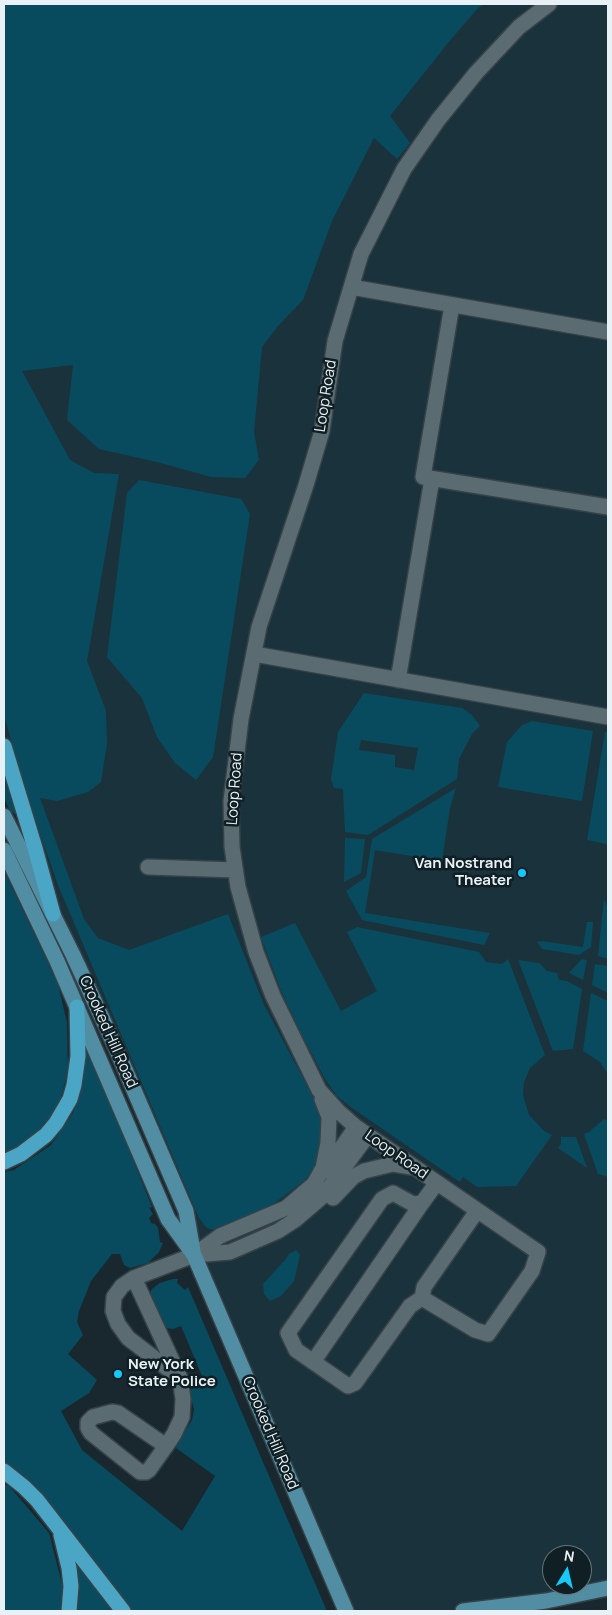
<!DOCTYPE html>
<html>
<head>
<meta charset="utf-8">
<style>
  body { margin:0 }
  #map { position:relative; width:612px; height:1615px; overflow:hidden; background:#19282e; font-family:Manrope,sans-serif }
  canvas { display:block }
  .frame { position:absolute; inset:0; border:5px solid #e8f1f5; pointer-events:none }
  .north { position:absolute; left:542px; top:1545px; width:50px; height:50px; box-sizing:border-box; background:#101f24; border:1px solid #667378; border-radius:50%; rotate:9deg; font-size:14px; font-weight:700; line-height:20px; text-align:center; color:#e8f1f5 }
  .north::after { content:''; display:block; margin:auto; width:18px; height:22px; background:#15cafb; clip-path:polygon(50% 0,100% 100%,50% 72%,0 100%) }
</style>
</head>
<body>
<div id="map">
<canvas width="612" height="1615"></canvas>
<div class="frame"></div>
<div class="north">N</div>
</div>
<script>
const c = document.querySelector('canvas').getContext('2d');
c.lineJoin = 'round';
function fillPath(path, color) { c.fillStyle = color; c.fill(path, 'evenodd'); }
const shape = rows => new Path2D(rows.map(r => 'M' + r).join(''));
function strokePath(path, color, width, dash) { c.strokeStyle = color; c.lineWidth = width; c.lineCap = dash ? 'butt' : 'round'; c.setLineDash(dash || []); c.stroke(path); }
function drawText(font, color, halo, rows, align = 'center') {
  c.font = font + ' Manrope,sans-serif'; c.lineWidth = 5; c.setLineDash([]); c.textBaseline = 'middle'; c.strokeStyle = halo; c.fillStyle = color; for (const [text, x, y, turn = 0] of rows) {
    c.save(); c.translate(x, y); c.rotate((+turn || 0) * Math.PI / 180); c.textAlign = isNaN(turn) ? turn : align; if (halo) c.strokeText(text, 0, 0); c.fillText(text, 0, 0); c.restore();
  }
}
const built = shape([
  [4,4,608,4,608,1585,447,1611,348,1611,98,1025,24,800,4,733],
  [552,1555,582,1555,582,1585,552,1585]
]);
const green = shape([
  [4,4,484,4,477,9,447,44,390,116,410,143,397,159,374,138,332,221,303,300,278,326,262,347,254,432,259,460,245,478,211,477,157,462,99,449,67,420,73,365,22,371,70,460,94,473,119,474,87,661,106,711,107,744,101,782,88,792,57,801,40,798,84,919,98,938,129,950,228,914,264,1005,313,1097,323,1123,321,1148,315,1168,304,1181,272,1205,235,1225,218,1231,207,1228,199,1218,58,885,26,793,4,715],
  [139,480,241,499,250,514,213,757,196,780,175,763,157,737,142,698,107,657,127,493],
  [364,693,462,708,472,715,480,726,472,734,459,759,457,779,368,835,345,832,343,789,334,788,331,779,338,732],
  [361,740,418,748,414,770,395,767,395,755,359,750],
  [532,721,593,731,582,801,498,787,507,742,522,725],
  [605,732,608,732,607,844,587,840],
  [4,769,17,815,10,811,4,798],
  [456,788,450,808,442,861,375,850,365,913,490,933,484,945,362,920,346,891,366,877,372,839],
  [345,838,365,839,361,873,344,882],
  [4,871,58,984,67,1023,68,1072,56,1114,25,1145,4,1154],
  [604,899,608,908,608,959,598,956],
  [587,922,593,922,591,947,579,955,542,949,537,942,541,941,583,947],
  [295,923,341,1011,377,991,347,932,357,927,479,952,486,962,502,964,508,959,545,1055,530,1068,524,1082,523,1095,529,1115,544,1131,552,1135,516,1186,477,1187,463,1177,460,1182,352,1108,337,1096,325,1079,301,1033,282,993,261,937],
  [582,959,587,960,583,980,569,973],
  [518,960,539,963,547,971,557,973,559,980,567,981,582,989,573,1049,553,1051],
  [595,964,608,966,608,993,592,985],
  [591,993,608,1001,608,1074,600,1062,583,1051],
  [86,1053,91,1056,152,1207,149,1208,153,1214,149,1218,151,1223,155,1224,158,1228,160,1242,163,1243,159,1252,148,1263,130,1268,124,1265,120,1254,112,1254,91,1281,79,1311,77,1322,83,1335,68,1354,97,1380,89,1393,61,1411,82,1450,182,1531,215,1476,176,1448,177,1444,192,1420,194,1409,189,1391,192,1387,205,1383,181,1326,173,1329,167,1328,149,1301,149,1294,152,1289,160,1283,173,1279,178,1279,177,1283,185,1290,188,1287,326,1609,322,1611,131,1611,60,1519,4,1466,4,1172,14,1170,51,1145,73,1113,83,1076],
  [604,1119,608,1121,608,1177,598,1174,584,1134,589,1132],
  [561,1137,576,1137,587,1168,558,1148,561,1144],
  [296,1250,300,1255,294,1281,281,1296,270,1301,264,1294,263,1284,285,1260,289,1254],
  [4,1484,9,1486,49,1533,64,1592,61,1611,4,1611],
  [77,1567,79,1568,113,1611,77,1611,79,1593]
]);
const minor = shape([
  [351,287,608,332],
  [452,305,423,477,608,507],
  [254,654,608,717],
  [398,680,432,479],
  [148,867,235,870],
  [325,1171,356,1127],
  [333,1198,353,1177,364,1171,393,1164,411,1167],
  [477,1211,424,1287,422,1298,475,1330,488,1334,532,1271,538,1252,356,1127,338,1111,319,1090,273,996,256,952,238,887,232,847,231,801,241,719,259,627,306,485,322,431,335,341,361,254,404,169,438,120,476,73,519,27,549,4],
  [194,1255,230,1252,278,1231,295,1220,323,1196,368,1135],
  [134,1278,180,1378,183,1399,182,1417,174,1434,166,1446,149,1470,146,1472,140,1472,91,1433,88,1428,88,1422,93,1417,112,1412,118,1413,166,1446],
  [422,1298,410,1306,355,1383,348,1386,296,1350,288,1333,382,1199,393,1193,413,1204,422,1203,436,1184],
  [313,1362,422,1203],
  [180,1378,128,1338,118,1324,113,1311,114,1297,122,1286,134,1278,194,1255,220,1236,286,1208,314,1184,323,1168,328,1143,329,1117,322,1099]
]);
const major = shape([
  [4,816,73,955,115,1046,186,1211,193,1251],
  [4,850,57,961,168,1219,194,1255,346,1611],
  [463,1611,546,1601,608,1588]
]);
const highway = shape([
  [4,746,35,848,53,914],
  [4,1162,21,1154,46,1135,56,1123,70,1099,74,1085,78,1056,77,1007],
  [4,1471,24,1487,37,1500,123,1611],
  [61,1535,69,1568,71,1586,69,1611]
]);
const markers = [
  [522,873,5,"#15cafb"],
  [118,1374,5,"#15cafb"]
];
const streetNames = [
  ["Loop Road",326,396,-81],
  ["Loop Road",235,789,-86],
  ["Crooked Hill Road",108,1032,66],
  ["Loop Road",396,1155,35],
  ["Crooked Hill Road",270,1433,67]
];
const poiNames = [
  ["Van Nostrand",512,864],
  ["Theater",512,881],
  ["New York",128,1365,"left"],
  ["State Police",128,1382,"left"]
];
fillPath(built, '#1a323b');
fillPath(green, '#094b5e');
strokePath(minor, '#364247', 18);
strokePath(major, '#364247', 18);
strokePath(highway, '#364247', 18);
strokePath(minor, '#5a6b72', 15);
strokePath(major, '#518ea3', 15);
strokePath(highway, '#4ba5c4', 15);
for (const [x, y, r, color] of markers) { const dot = new Path2D(); dot.arc(x, y, r, 0, 2 * Math.PI); c.fillStyle = color; c.fill(dot); strokePath(dot, '#101f24', 2); }
drawText('15px', '#e8f1f5', '#101f24', streetNames);
drawText('bold 15px', '#e8f1f5', '#101f24', poiNames, 'right');
</script>
</body>
</html>
